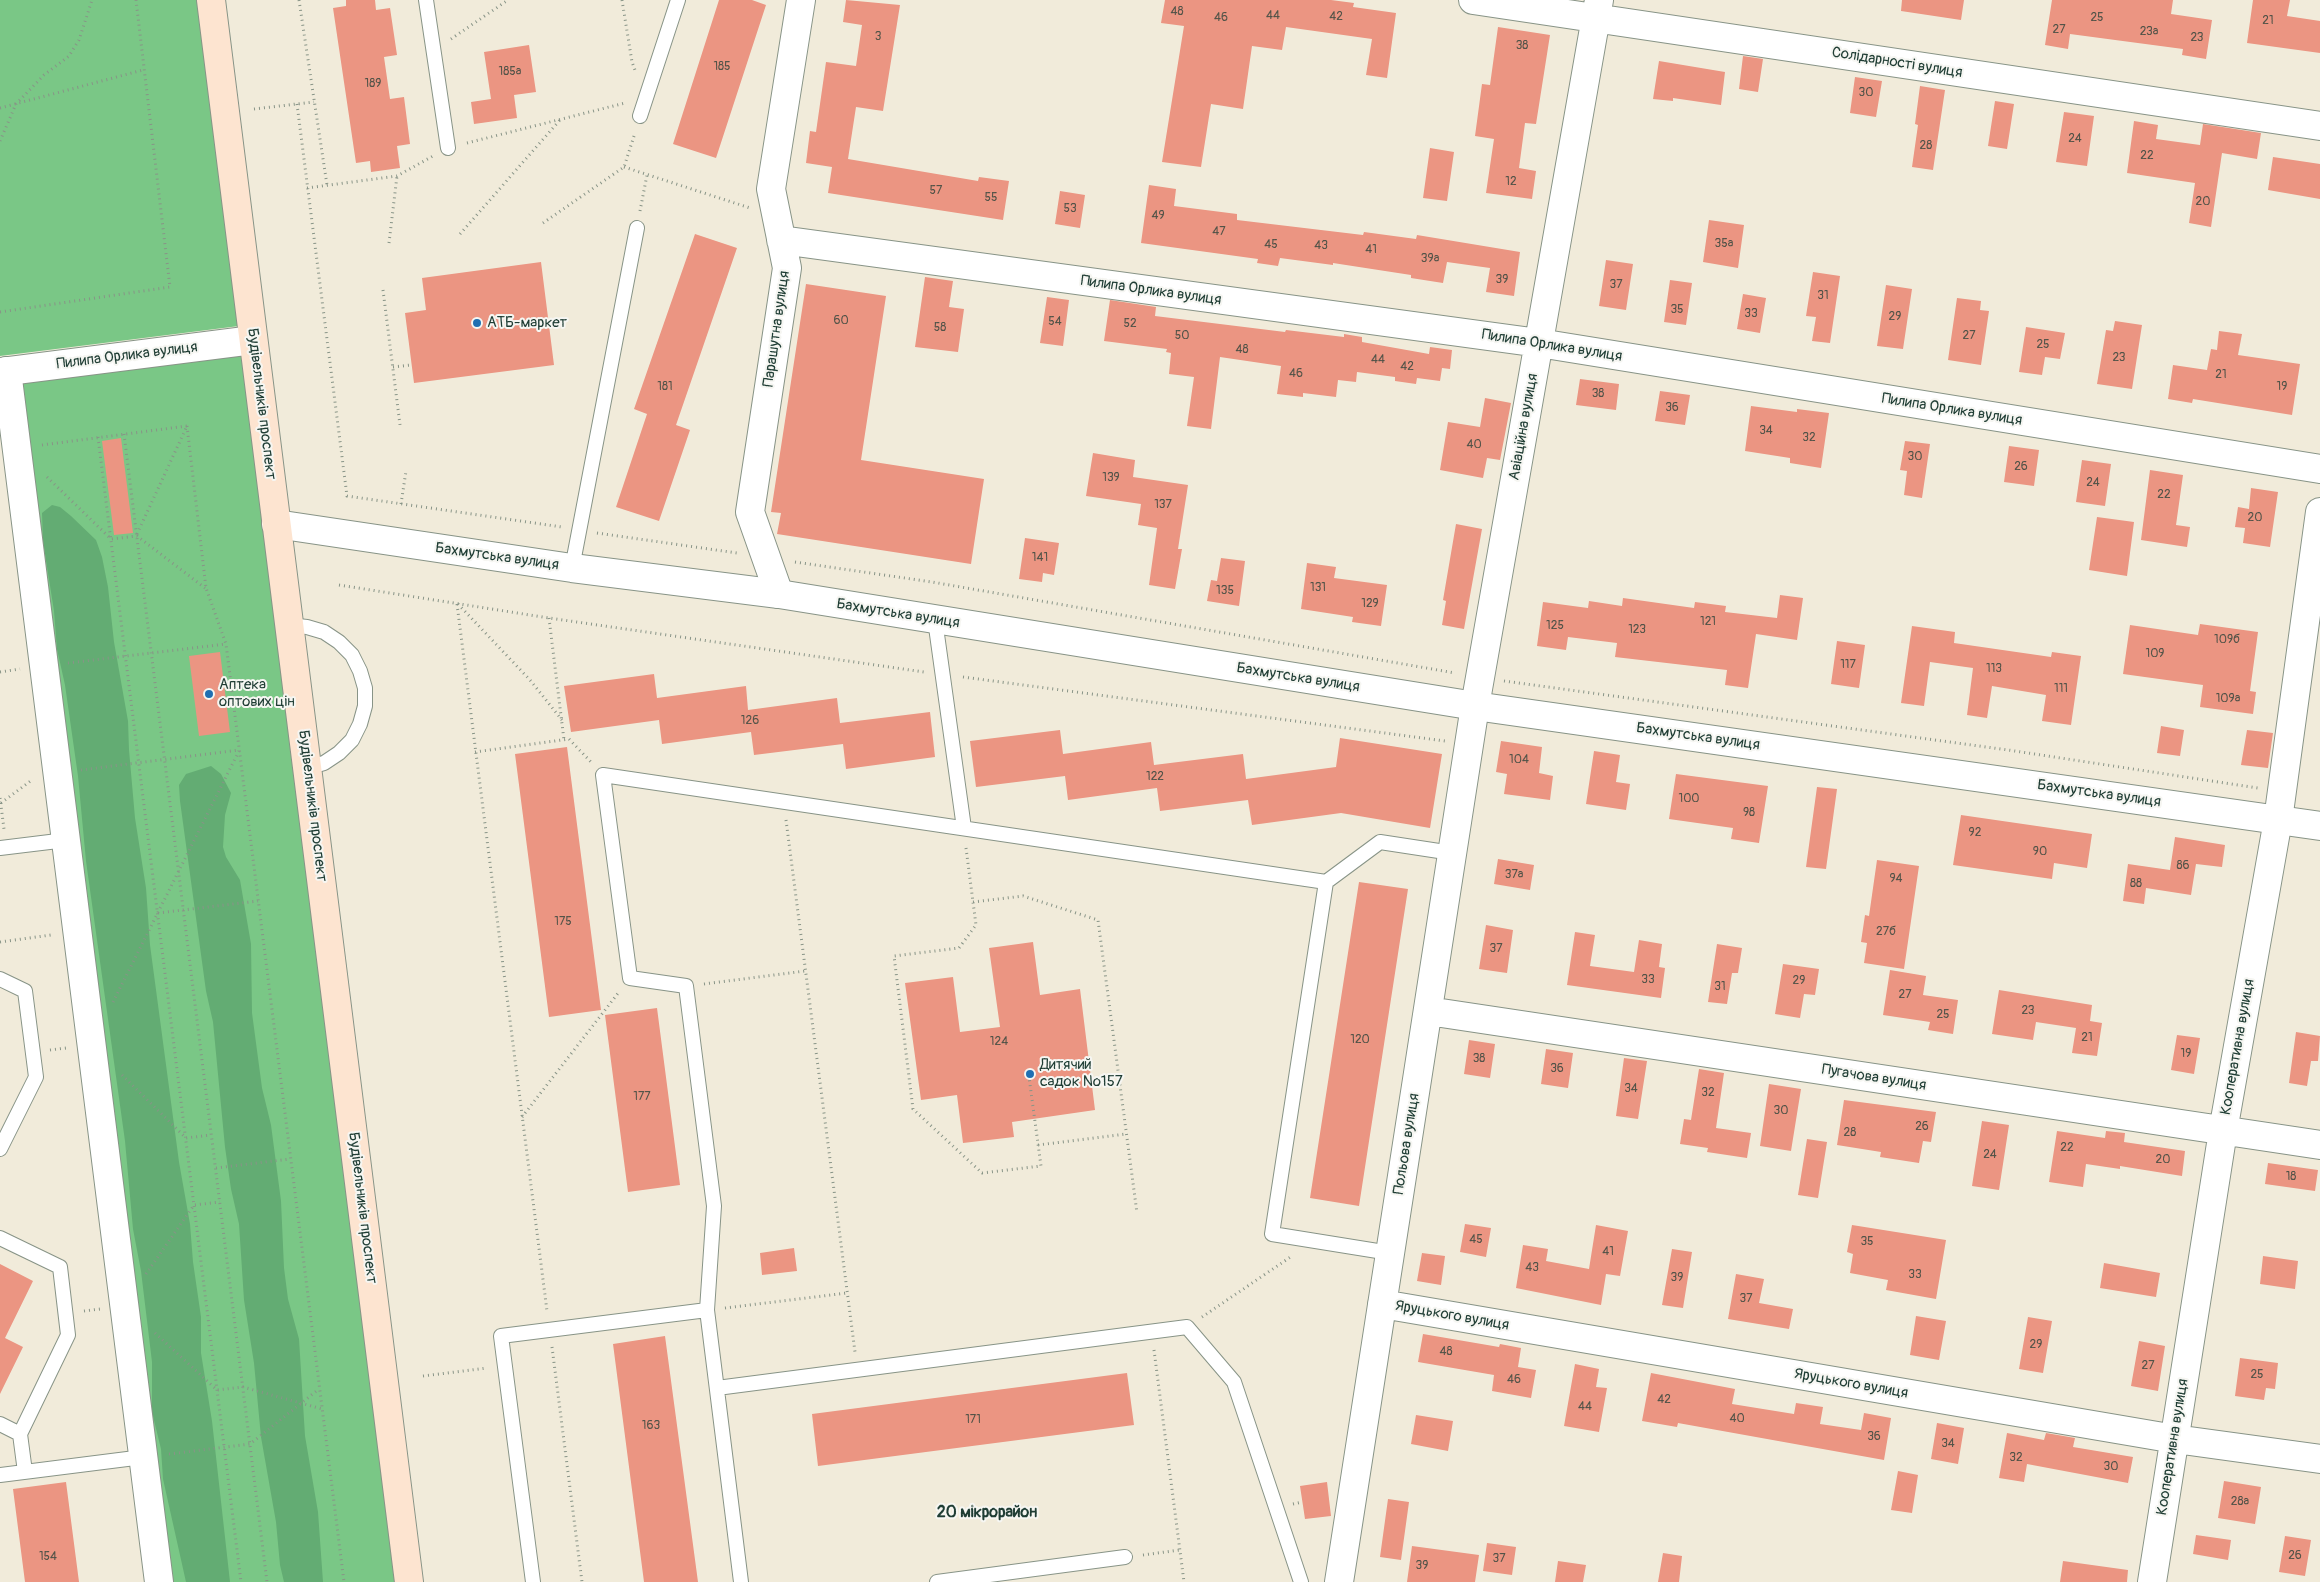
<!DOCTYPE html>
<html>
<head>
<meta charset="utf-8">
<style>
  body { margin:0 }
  canvas { display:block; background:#f1ebda }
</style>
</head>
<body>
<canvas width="2320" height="1582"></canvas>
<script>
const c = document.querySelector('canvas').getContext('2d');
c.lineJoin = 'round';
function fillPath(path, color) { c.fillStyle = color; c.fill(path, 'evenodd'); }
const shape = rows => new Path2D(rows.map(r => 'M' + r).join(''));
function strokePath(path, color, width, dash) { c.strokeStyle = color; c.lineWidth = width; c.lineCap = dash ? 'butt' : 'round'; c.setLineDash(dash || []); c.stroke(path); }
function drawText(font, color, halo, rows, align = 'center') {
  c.font = font + ' Pangolin,sans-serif'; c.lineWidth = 4; c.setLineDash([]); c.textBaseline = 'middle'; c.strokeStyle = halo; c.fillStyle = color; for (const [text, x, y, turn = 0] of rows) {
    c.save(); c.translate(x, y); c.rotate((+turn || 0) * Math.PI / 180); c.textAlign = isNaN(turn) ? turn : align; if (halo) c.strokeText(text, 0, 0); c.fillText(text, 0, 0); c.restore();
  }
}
const green = shape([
  [0,0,198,0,239,326,0,356],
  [242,355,396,1582,169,1582,19,383]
]);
const forest = shape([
  [52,505,60,507,71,516,96,540,102,557,108,587,114,642,128,721,129,750,135,818,146,888,150,945,179,1162,190,1224,193,1262,201,1317,201,1353,212,1421,230,1582,186,1582,163,1479,161,1449,152,1412,152,1362,141,1271,133,1229,125,1141,86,861,78,776,65,685,57,649,54,611,43,541,42,513],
  [211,766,221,774,231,793,225,815,223,847,226,857,240,880,251,944,252,1013,262,1088,271,1125,281,1201,284,1268,288,1299,299,1339,305,1436,318,1512,323,1582,284,1582,280,1565,276,1522,261,1437,254,1363,244,1300,239,1224,231,1189,225,1147,213,1022,206,991,180,801,179,785,186,774]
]);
const building = shape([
  [346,0,375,0,376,10,390,8,397,55,384,57,390,99,404,97,410,144,397,146,400,168,371,172,370,161,356,163,333,8,346,6],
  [719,0,752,0,766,5,716,158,673,144],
  [846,0,900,5,883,111,856,107,848,159,978,181,979,177,1009,181,1003,220,828,193,832,167,806,163,810,131,816,132,826,62,856,66,862,25,843,22],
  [1165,0,1331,0,1354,3,1353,7,1396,13,1387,78,1366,75,1372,39,1286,27,1282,50,1252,46,1243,109,1211,104,1201,167,1162,162,1184,26,1161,23],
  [1902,0,1964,0,1961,20,1901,11],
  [2052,0,2173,0,2171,14,2212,20,2206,59,2182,55,2183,49,2070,34,2068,49,2045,45],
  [2253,0,2290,0,2287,16,2320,21,2320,53,2247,43],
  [1498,27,1550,35,1536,124,1525,123,1519,168,1536,171,1532,199,1486,193,1494,139,1475,136,1482,84,1490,85],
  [529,45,536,92,514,95,517,118,474,124,471,102,491,99,484,52],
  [1743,56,1763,59,1758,92,1739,89],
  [1659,61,1725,72,1721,105,1673,98,1673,101,1653,99],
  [1855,77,1882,81,1876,117,1850,113],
  [1920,86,1945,90,1933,170,1912,167,1918,125,1915,124],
  [1995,101,2014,104,2007,149,1988,146],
  [2064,112,2094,116,2087,166,2056,162],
  [2134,121,2158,125,2156,139,2200,145,2203,124,2261,133,2257,159,2222,153,2211,227,2189,223,2195,183,2127,173],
  [1430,148,1454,152,1447,201,1423,198],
  [2273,157,2320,164,2320,199,2268,190],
  [1149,185,1176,189,1174,206,1237,214,1237,220,1363,235,1364,232,1416,239,1417,235,1520,252,1514,296,1486,292,1490,268,1447,262,1443,283,1411,278,1411,275,1333,263,1333,265,1280,258,1278,266,1257,263,1258,259,1141,243],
  [1060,191,1085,195,1080,228,1055,224],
  [1709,220,1744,225,1738,268,1703,262],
  [695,234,737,248,676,425,690,430,659,521,616,507,647,414,634,409],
  [1606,260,1633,264,1626,310,1599,306],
  [541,262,554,365,414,383,405,313,426,310,422,278],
  [1813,272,1840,276,1830,343,1812,341,1816,317,1806,316],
  [925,277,953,281,949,307,964,309,958,352,915,347],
  [1670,280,1692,283,1686,325,1664,322],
  [806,284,886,296,861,460,984,479,971,564,777,534,781,513,771,512],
  [1886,285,1912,289,1903,349,1877,346],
  [1743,294,1766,298,1760,333,1737,329],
  [1047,297,1069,300,1063,346,1040,343],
  [1957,298,1981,301,1980,310,1989,311,1981,365,1948,360],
  [1110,300,1156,307,1155,316,1285,332,1286,330,1344,337,1344,334,1362,337,1362,342,1429,354,1430,347,1452,350,1450,369,1442,368,1440,381,1417,378,1416,384,1395,381,1395,377,1357,372,1356,382,1338,380,1336,397,1303,393,1303,397,1277,394,1281,366,1220,357,1211,429,1187,426,1194,377,1169,374,1171,353,1166,352,1167,349,1104,341],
  [2115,321,2142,325,2132,389,2097,384,2106,330,2113,331],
  [2026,327,2065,333,2060,359,2045,357,2042,375,2019,372],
  [2219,331,2242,334,2238,355,2300,364,2292,415,2193,399,2192,403,2168,399,2173,365,2207,370,2211,349,2217,350],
  [1580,379,1619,384,1616,410,1576,405],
  [1660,391,1690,395,1685,425,1655,421],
  [1485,398,1511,403,1500,460,1487,458,1483,478,1440,470,1448,422,1480,427],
  [1751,406,1797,412,1797,409,1829,413,1821,468,1790,463,1790,458,1745,451],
  [121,438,133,533,114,535,102,441],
  [1905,441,1930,444,1922,498,1904,495,1907,471,1900,470],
  [2009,446,2039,450,2034,486,2004,482],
  [1093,453,1135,460,1133,477,1188,485,1178,549,1182,549,1175,589,1149,585,1157,528,1138,525,1141,504,1086,496],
  [2082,460,2111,464,2105,506,2076,502],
  [2150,470,2183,475,2176,525,2190,527,2187,547,2141,540],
  [2251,488,2278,492,2270,547,2243,543,2245,528,2235,527,2238,507,2249,509],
  [2097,517,2134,522,2127,576,2089,570],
  [1456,524,1482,529,1464,629,1442,625,1446,601,1443,600],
  [1025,538,1059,543,1054,575,1043,573,1042,582,1019,579],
  [1221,558,1245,561,1239,606,1207,601,1211,580,1217,581],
  [1307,563,1336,567,1334,578,1387,585,1381,626,1352,622,1353,617,1301,609],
  [1780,595,1803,598,1797,640,1756,634,1748,688,1725,685,1727,670,1615,657,1617,643,1568,637,1566,650,1537,646,1543,602,1588,608,1589,601,1622,606,1623,598,1694,608,1695,602,1726,606,1725,612,1777,618],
  [2200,624,2258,632,2250,691,2256,692,2253,714,2200,707,2203,685,2123,674,2130,625,2198,635],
  [1912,626,1955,632,1954,643,2051,657,2052,652,2081,656,2071,725,2042,721,2046,695,1992,686,1987,718,1967,715,1973,668,1930,662,1924,706,1901,703],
  [1837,641,1865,645,1859,688,1831,684],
  [220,652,230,732,199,736,189,656],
  [654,674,657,698,746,686,748,710,837,698,840,723,930,712,935,757,846,769,843,744,754,755,751,732,662,744,659,720,571,732,564,686],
  [2161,726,2184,730,2180,756,2157,753],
  [1060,730,1063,754,1151,742,1154,765,1243,754,1246,779,1336,767,1340,738,1442,754,1430,828,1341,813,1252,825,1248,800,1160,811,1157,788,1068,800,1065,776,976,787,970,741],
  [2247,730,2273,733,2268,768,2241,765],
  [1501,741,1542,747,1539,773,1553,776,1550,800,1504,794,1507,774,1496,772],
  [567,747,601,1010,549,1017,515,754],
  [1594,751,1620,755,1616,782,1630,784,1626,810,1586,804],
  [1676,774,1768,786,1759,843,1731,839,1733,828,1669,819],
  [1817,787,1837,789,1826,869,1806,867],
  [1961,815,2092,834,2087,868,2054,863,2052,879,1953,865],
  [2175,837,2225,845,2222,867,2196,864,2191,895,2146,888,2144,904,2123,901,2128,864,2170,870],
  [1498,859,1534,865,1530,890,1494,884],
  [1877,860,1919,866,1904,969,1864,963,1867,943,1861,942,1865,915,1869,916],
  [1359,882,1408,889,1359,1206,1310,1198],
  [1486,925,1513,930,1507,973,1479,969],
  [1575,932,1595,935,1590,966,1634,972,1639,940,1662,944,1659,967,1665,968,1661,998,1567,985],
  [1033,942,1040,995,1080,989,1095,1110,1012,1122,1014,1137,963,1143,957,1095,921,1100,905,983,953,977,960,1032,1000,1027,989,948],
  [1717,944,1742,948,1738,973,1732,973,1727,1004,1708,1002],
  [1783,964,1819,969,1815,995,1804,994,1800,1018,1775,1014],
  [1890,970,1926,976,1923,995,1958,1000,1953,1034,1928,1030,1930,1022,1883,1015],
  [1999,990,2092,1005,2090,1021,2102,1023,2097,1056,2072,1053,2076,1028,2036,1022,2033,1040,1992,1034],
  [657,1008,680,1185,628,1192,605,1015],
  [2296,1032,2320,1036,2318,1061,2311,1061,2307,1086,2289,1083],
  [2177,1035,2200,1038,2194,1074,2171,1070],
  [1469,1040,1495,1044,1490,1078,1464,1074],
  [1546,1049,1573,1053,1568,1088,1541,1084],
  [1624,1058,1647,1061,1638,1119,1616,1116],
  [1699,1069,1724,1073,1716,1128,1751,1133,1747,1158,1707,1152,1708,1148,1680,1144,1684,1119,1691,1120],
  [1769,1084,1801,1089,1791,1151,1760,1146],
  [1844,1100,1936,1112,1931,1142,1923,1141,1919,1163,1880,1157,1881,1152,1837,1145],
  [1982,1121,2009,1125,1999,1190,1972,1186],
  [2057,1131,2105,1138,2106,1131,2125,1133,2124,1142,2185,1151,2182,1176,2120,1166,2120,1169,2086,1164,2083,1187,2049,1182],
  [1807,1139,1827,1142,1818,1198,1798,1195],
  [2268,1163,2318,1170,2315,1191,2265,1184],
  [1465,1224,1491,1228,1486,1257,1460,1252],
  [1596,1225,1628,1231,1620,1276,1606,1274,1601,1305,1516,1288,1523,1245,1548,1249,1546,1261,1589,1269],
  [1852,1225,1946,1240,1936,1299,1886,1290,1888,1280,1850,1273,1853,1254,1847,1252],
  [794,1248,797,1271,762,1275,760,1253],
  [1672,1249,1692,1252,1683,1308,1662,1305],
  [1422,1253,1445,1256,1441,1285,1417,1281],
  [2263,1256,2298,1261,2295,1289,2260,1284],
  [2104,1263,2160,1273,2156,1297,2100,1288],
  [0,1264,33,1281,5,1338,23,1347,0,1394],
  [1736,1274,1764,1279,1759,1303,1793,1309,1789,1329,1728,1319],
  [1916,1316,1946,1321,1939,1360,1910,1355],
  [2028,1317,2052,1321,2043,1373,2019,1369],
  [1423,1334,1499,1347,1500,1344,1521,1348,1518,1367,1536,1370,1531,1398,1492,1391,1494,1375,1418,1362],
  [665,1336,683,1470,698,1582,644,1582,613,1344],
  [2139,1341,2165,1346,2158,1391,2131,1386],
  [2240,1358,2278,1363,2275,1389,2266,1388,2264,1400,2235,1396],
  [1575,1364,1599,1369,1596,1387,1607,1388,1599,1432,1564,1426],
  [1127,1373,1134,1425,818,1466,812,1414],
  [1651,1373,1735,1389,1732,1404,1794,1414,1796,1403,1823,1407,1820,1424,1861,1430,1864,1413,1891,1418,1884,1460,1678,1423,1677,1427,1642,1421],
  [1416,1415,1453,1421,1448,1451,1411,1444],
  [1937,1423,1964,1428,1958,1464,1931,1459],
  [2007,1433,2044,1440,2046,1433,2075,1438,2073,1447,2133,1457,2128,1483,2027,1464,2024,1482,1999,1478],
  [1898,1471,1918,1475,1912,1513,1891,1510],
  [2224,1481,2261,1487,2255,1524,2218,1518],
  [66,1482,79,1582,25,1582,13,1489],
  [1327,1482,1331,1516,1305,1519,1300,1486],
  [1388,1499,1409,1502,1401,1560,1380,1557],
  [2196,1535,2231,1540,2228,1560,2193,1554],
  [2285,1536,2311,1540,2305,1576,2279,1572],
  [1487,1543,1516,1547,1512,1575,1483,1571],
  [1412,1546,1479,1555,1475,1582,1407,1582],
  [1663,1553,1682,1556,1679,1582,1658,1582],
  [1558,1561,1586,1565,1583,1582,1555,1582],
  [2063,1561,2128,1570,2127,1582,2060,1582]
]);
const path = shape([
  [299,0,327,185],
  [622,0,632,62,635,70],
  [451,39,508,0],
  [297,104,347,496,562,527],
  [0,108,143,70],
  [254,109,314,102],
  [0,141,16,104,44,75,69,56,79,40,92,0],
  [467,143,625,103],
  [624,167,750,208],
  [307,188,397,176,433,156],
  [640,211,647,175],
  [543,223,624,167,635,133],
  [460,234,560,120],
  [389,243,397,176],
  [383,290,400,425],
  [0,312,170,287,136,0],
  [393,367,411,365],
  [187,426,206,588,226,644,344,1582],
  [124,434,267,1582],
  [98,437,241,1582],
  [42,445,187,426],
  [47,477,111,539,137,536,205,588],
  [401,504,406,471],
  [597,533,737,553],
  [137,534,187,426],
  [795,562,932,582,1455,673],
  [339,585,549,618,924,672],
  [457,604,547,1311],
  [458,604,530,680,562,720],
  [549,618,564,740],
  [68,663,226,644],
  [0,672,20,669],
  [963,677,1445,741],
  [1504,681,2008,750,2258,788],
  [475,752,569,739,591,762],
  [81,770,239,750],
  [0,798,4,829],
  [1,803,32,780],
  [786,820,855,1352],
  [966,848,976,925,959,948,894,956,913,1109,982,1173,1041,1166,1029,1077],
  [973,902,1023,896,1098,920,1137,1213],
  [158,913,258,901],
  [0,942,51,935],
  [704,984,805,971],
  [113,1002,239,751],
  [50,1050,66,1048],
  [122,1075,186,1138,211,1135],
  [522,1117,619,992],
  [1038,1145,1126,1134],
  [216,1168,290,1159],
  [146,1274,194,1205,220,1202],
  [725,1308,847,1293],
  [84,1311,100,1309],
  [1202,1317,1292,1256],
  [155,1333,217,1390,243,1387,322,1409],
  [552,1347,582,1582],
  [1154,1350,1184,1582],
  [423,1376,487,1368],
  [169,1454,250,1444,319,1389],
  [1293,1504,1302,1502],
  [1143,1555,1180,1550]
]);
const service = shape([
  [426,0,448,148],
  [640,116,678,0],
  [572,568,637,228],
  [935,620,964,828],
  [289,625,307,627,324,632,339,642,352,655,360,671,365,688,365,706,360,724,352,740,339,753,324,763,307,768],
  [0,848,66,840],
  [1326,882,1272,1234,1390,1253],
  [0,979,25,991,36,1077,0,1149],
  [0,1238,60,1267,68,1335,20,1434,25,1472],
  [717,1388,1187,1327,1234,1382,1301,1582],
  [0,1424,20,1434],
  [0,1475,143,1457],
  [533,1582,501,1336,707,1310],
  [741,1582,707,1310,714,1206,686,986,630,978,603,775,1326,882,1380,842,1452,853],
  [937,1582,1125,1557]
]);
const minor = shape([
  [1473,0,2320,126],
  [781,240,1539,343,2320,469],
  [7,371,159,1582],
  [779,594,750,512,787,268,771,189,801,0],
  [1428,1011,2320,1145],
  [1382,1304,2175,1439,2320,1459],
  [1339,1582,1475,706,1599,0],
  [2152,1582,2223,1131,2278,820,2320,512]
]);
const tertiary = shape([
  [0,372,253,340],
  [276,524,572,568,779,594,1475,706,2320,826]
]);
const secondary = shape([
  [211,0,409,1582]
]);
const markers = [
  [477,323,5,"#1f6fb2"],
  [209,694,5,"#1f6fb2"],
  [1030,1074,5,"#1f6fb2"]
];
const numberNames = [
  ["48",1177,12],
  ["44",1273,16],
  ["42",1336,17],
  ["46",1221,18],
  ["25",2097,18],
  ["21",2268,21],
  ["27",2059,30],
  ["23а",2149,32],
  ["3",878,37],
  ["23",2197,38],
  ["38",1522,46],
  ["185",722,67],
  ["185а",510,72],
  ["189",373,84],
  ["30",1866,93],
  ["24",2075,139],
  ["28",1926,146],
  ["22",2147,156],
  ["12",1511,182],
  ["57",936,191],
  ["55",991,198],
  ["20",2203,202],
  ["53",1070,209],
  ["49",1158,216],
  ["47",1219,232],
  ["35а",1724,244],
  ["45",1271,245],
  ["43",1321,246],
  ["41",1371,250],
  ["39а",1430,259],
  ["39",1502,280],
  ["37",1616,285],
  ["31",1823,296],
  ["35",1677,310],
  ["33",1751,314],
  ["29",1895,317],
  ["60",841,321],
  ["54",1055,322],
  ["52",1130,324],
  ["58",940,328],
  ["50",1182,336],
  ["27",1969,336],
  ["25",2043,345],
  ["48",1242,350],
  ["23",2119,358],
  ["44",1378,360],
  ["42",1407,367],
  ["46",1296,374],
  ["21",2221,375],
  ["181",665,387],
  ["19",2282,387],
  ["38",1598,394],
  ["36",1672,408],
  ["34",1766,431],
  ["32",1809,438],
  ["40",1474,445],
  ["30",1915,457],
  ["26",2021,467],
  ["139",1111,478],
  ["24",2093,483],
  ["22",2164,495],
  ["137",1163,505],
  ["20",2255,518],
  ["141",1040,558],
  ["131",1318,588],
  ["135",1225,591],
  ["129",1370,604],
  ["121",1708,622],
  ["125",1555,626],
  ["123",1637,630],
  ["109б",2227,640],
  ["109",2155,654],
  ["117",1848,665],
  ["113",1994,669],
  ["111",2061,689],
  ["109а",2228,699],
  ["126",750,721],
  ["104",1519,760],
  ["122",1155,777],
  ["100",1689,799],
  ["98",1749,813],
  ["92",1975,833],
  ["90",2040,852],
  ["86",2183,866],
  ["37а",1514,875],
  ["94",1896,879],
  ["88",2136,884],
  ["175",563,922],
  ["27б",1886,932],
  ["37",1496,949],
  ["33",1648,980],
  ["29",1799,981],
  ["31",1720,987],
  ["27",1905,995],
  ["23",2028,1011],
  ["25",1943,1015],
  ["21",2087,1038],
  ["120",1360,1040],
  ["124",999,1042],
  ["19",2186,1054],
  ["38",1479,1059],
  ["36",1557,1069],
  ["34",1631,1089],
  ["32",1708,1093],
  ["177",642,1097],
  ["30",1781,1111],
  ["26",1922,1127],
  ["28",1850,1133],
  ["22",2067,1148],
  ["24",1990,1155],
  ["20",2163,1160],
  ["18",2291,1177],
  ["45",1476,1240],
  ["35",1867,1242],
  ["41",1608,1252],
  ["43",1532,1268],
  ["33",1915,1275],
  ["39",1677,1278],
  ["37",1746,1299],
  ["29",2036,1345],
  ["48",1446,1352],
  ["27",2148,1366],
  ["25",2257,1375],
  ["46",1514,1380],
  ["42",1664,1400],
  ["44",1585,1407],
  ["40",1737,1419],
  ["171",973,1420],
  ["163",651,1426],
  ["36",1874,1437],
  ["34",1948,1444],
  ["32",2016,1458],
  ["30",2111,1467],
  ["28а",2240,1502],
  ["26",2295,1556],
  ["154",48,1557],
  ["37",1499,1559],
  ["39",1422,1566]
];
const streetNames = [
  ["Солідарності вулиця",1897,63,9],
  ["Пилипа Орлика вулиця",1151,291,8],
  ["Парашутна вулиця",777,329,-82],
  ["Пилипа Орлика вулиця",1552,346,9],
  ["Пилипа Орлика вулиця",127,356,-7],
  ["Будівельників проспект",261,404,83],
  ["Пилипа Орлика вулиця",1952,410,9],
  ["Авіаційна вулиця",1524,427,-80],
  ["Бахмутська вулиця",497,557,8],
  ["Бахмутська вулиця",898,614,9],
  ["Бахмутська вулиця",1298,678,9],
  ["Бахмутська вулиця",1698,737,8],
  ["Бахмутська вулиця",2099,794,8],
  ["Будівельників проспект",312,806,83],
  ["Кооперативна вулиця",2238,1047,-80],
  ["Пугачова вулиця",1874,1078,9],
  ["Польова вулиця",1407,1144,-81],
  ["Будівельників проспект",362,1208,83],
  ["Яруцького вулиця",1452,1316,10],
  ["Яруцького вулиця",1851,1384,10],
  ["Кооперативна вулиця",2173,1447,-81]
];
const poiNames = [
  ["АТБ-маркет",487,323],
  ["Аптека",219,685],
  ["оптових цін",219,702],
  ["Дитячий",1040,1065],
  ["садок №157",1040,1082]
];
const neighbourhoodNames = [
  ["20 мікрорайон",987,1513]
];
fillPath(green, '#7ac786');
fillPath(forest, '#63ac73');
fillPath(building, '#eb9582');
strokePath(service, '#889487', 16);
strokePath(minor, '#889487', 30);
strokePath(tertiary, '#889487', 30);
strokePath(secondary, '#889487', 30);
strokePath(path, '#889487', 3, [1, 4]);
strokePath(service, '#fff', 14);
strokePath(minor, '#fff', 28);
strokePath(tertiary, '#fff', 28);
strokePath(secondary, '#fde4d0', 28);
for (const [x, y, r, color] of markers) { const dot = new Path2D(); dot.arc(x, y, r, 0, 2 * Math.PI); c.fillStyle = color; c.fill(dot); strokePath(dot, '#f6f6f2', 2); }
drawText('12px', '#525348', null, numberNames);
drawText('15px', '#1f3d34', '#f6f6f2', streetNames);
drawText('15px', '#1f3d34', '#f6f6f2', poiNames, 'left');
drawText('bold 16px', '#1f3d34', '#f6f6f2', neighbourhoodNames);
</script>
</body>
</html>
